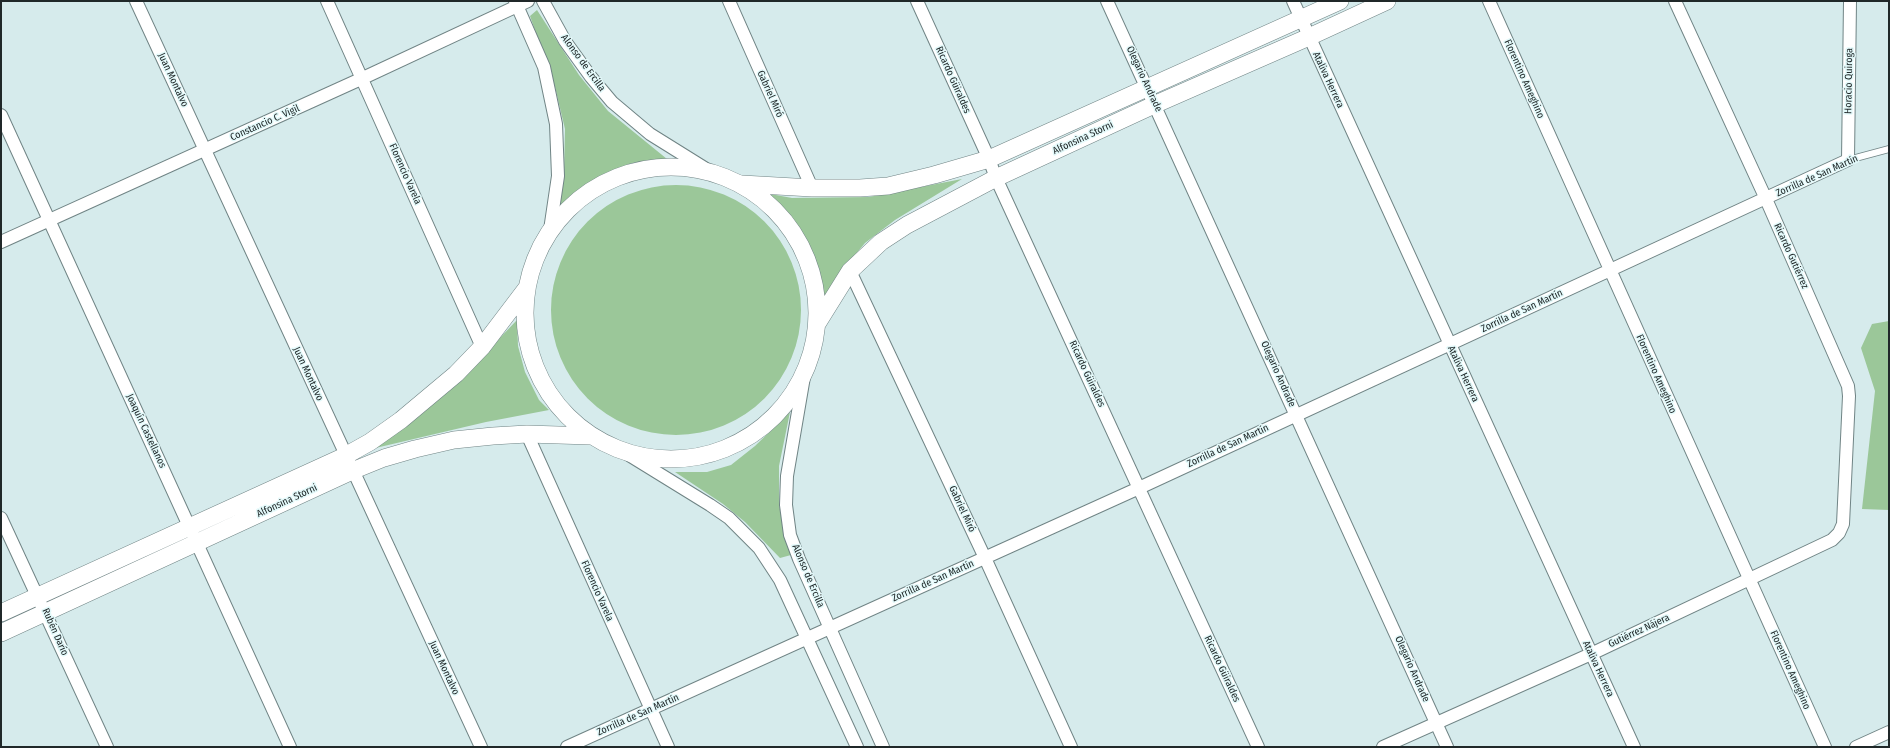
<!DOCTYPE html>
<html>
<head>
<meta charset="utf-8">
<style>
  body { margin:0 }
  #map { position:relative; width:1890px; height:748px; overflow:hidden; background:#d6ebec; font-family:"Fira Sans Condensed",sans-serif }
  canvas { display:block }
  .frame { position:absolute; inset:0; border:2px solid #202829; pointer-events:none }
</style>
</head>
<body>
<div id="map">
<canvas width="1890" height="748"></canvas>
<div class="frame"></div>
</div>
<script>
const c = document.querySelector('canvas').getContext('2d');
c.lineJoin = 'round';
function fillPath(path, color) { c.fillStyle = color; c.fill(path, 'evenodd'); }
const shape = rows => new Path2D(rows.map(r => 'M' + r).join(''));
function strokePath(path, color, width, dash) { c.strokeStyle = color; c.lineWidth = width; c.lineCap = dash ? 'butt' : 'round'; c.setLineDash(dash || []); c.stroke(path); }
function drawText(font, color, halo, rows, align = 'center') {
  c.font = font + ' "Fira Sans Condensed",sans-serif'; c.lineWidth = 3; c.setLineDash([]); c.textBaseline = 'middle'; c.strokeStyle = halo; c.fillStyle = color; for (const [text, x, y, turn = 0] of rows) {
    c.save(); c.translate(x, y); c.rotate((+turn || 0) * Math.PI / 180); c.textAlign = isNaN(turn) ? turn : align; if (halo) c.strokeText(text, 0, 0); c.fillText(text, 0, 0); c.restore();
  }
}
const green = shape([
  [537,10,579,75,608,111,667,159,632,163,593,182,558,208,564,174,565,129,555,87,530,16],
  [962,179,895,220,865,243,839,274,820,306,820,285,817,265,808,245,798,227,788,214,765,193,792,198,869,197],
  '551 310a125 125 0 1 1 250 0a125 125 0 1 1-250 0Z',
  [517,320,518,346,525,372,539,400,549,410,486,422,367,450,455,385],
  [1889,321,1889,510,1862,509,1875,391,1861,348,1872,324],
  [790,412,779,466,779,505,791,555,780,558,745,522,723,504,675,472,707,472,731,465,755,446]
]);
const lane = shape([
  [1848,160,1889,149]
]);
const street = shape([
  [136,1,481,747],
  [327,1,482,347],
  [515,1,544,67,556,124,558,176,550,230],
  [543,1,565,41,591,77,612,102,650,134,711,172],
  [729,1,812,188],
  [917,1,989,159,996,178,1258,747],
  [1107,1,1447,747],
  [1293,1,1634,747],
  [1489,1,1825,747],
  [1,115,290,747],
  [1,242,363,78,528,1],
  [850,271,985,558,1071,747],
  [805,371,787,476,786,505,790,535,799,559,883,747],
  [527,434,668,747],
  [624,452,710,505,729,518,759,548,780,580,857,747],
  [1,518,107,747],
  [567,747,1139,488,1848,160,1850,1],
  [1383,747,1591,654,1832,540,1839,533,1843,524,1849,396,1848,386,1766,199,1675,1],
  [1856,747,1889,732]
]);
const secondary = shape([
  '525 313a146 146 0 1 1 292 0a146 146 0 1 1-292 0Z',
  [742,184,812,188,860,188,888,186,934,175,989,159,1340,1],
  [817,324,850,271,881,242,907,225,996,178,1156,104,1309,37,1387,1],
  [1,613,345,456,370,442,401,420,456,374,482,347,526,289],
  [1,633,352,471,384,458,415,449,454,440,493,436,527,434,590,436]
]);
const streetNames = [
  ["Alonso de Ercilla",583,63,54],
  ["Olegario Andrade",1144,79,65],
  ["Florentino Ameghino",1524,79,66],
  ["Juan Montalvo",173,80,65],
  ["Ricardo Güiraldes",953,80,66],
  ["Ataliva Herrera",1328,80,65],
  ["Horacio Quiroga",1849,81,-89],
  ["Gabriel Miró",770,94,66],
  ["Constancio C. Vigil",265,123,-24],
  ["Alfonsina Storni",1083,138,-25],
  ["Florencio Varela",405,174,66],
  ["Zorrilla de San Martín",1817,176,-24],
  ["Ricardo Gutiérrez",1791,256,66],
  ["Zorrilla de San Martín",1522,311,-25],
  ["Juan Montalvo",308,374,65],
  ["Ricardo Güiraldes",1087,374,65],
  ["Olegario Andrade",1278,374,66],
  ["Ataliva Herrera",1463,374,65],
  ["Florentino Ameghino",1656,374,66],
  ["Joaquín Castellanos",146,431,65],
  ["Zorrilla de San Martín",1228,446,-25],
  ["Alfonsina Storni",287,501,-25],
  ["Gabriel Miró",962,509,65],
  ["Alonso de Ercilla",808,576,67],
  ["Zorrilla de San Martín",933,581,-24],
  ["Florencio Varela",597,591,66],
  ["Gutiérrez Nájera",1639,631,-25],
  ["Rubén Darío",55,632,66],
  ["Juan Montalvo",444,668,65],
  ["Ricardo Güiraldes",1222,669,65],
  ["Olegario Andrade",1412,669,66],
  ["Ataliva Herrera",1598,669,65],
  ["Florentino Ameghino",1790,670,66],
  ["Zorrilla de San Martín",638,715,-24]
];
fillPath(green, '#9bc799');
strokePath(lane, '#708485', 8);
strokePath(street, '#708485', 14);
strokePath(secondary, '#708485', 18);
strokePath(lane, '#fff', 6);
strokePath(street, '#fff', 12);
strokePath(secondary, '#fff', 17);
drawText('10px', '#202829', '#e3f9fa', streetNames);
</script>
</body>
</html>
